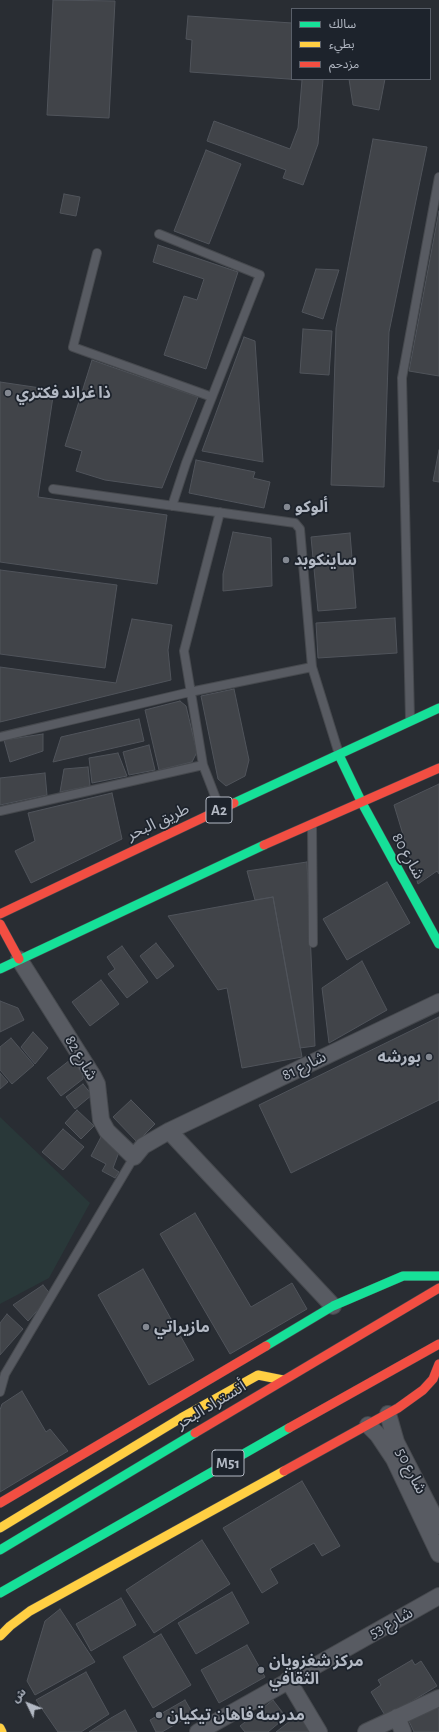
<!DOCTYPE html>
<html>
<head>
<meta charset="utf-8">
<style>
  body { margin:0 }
  #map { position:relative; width:439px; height:1732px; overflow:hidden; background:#292d33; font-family:"Alegreya Sans","Noto Sans Arabic",sans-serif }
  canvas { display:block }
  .legend { position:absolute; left:291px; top:8px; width:140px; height:72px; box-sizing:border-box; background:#1d232c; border:1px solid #595f69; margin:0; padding:5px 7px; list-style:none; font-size:12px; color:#b3b9c4 }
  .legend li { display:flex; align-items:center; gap:8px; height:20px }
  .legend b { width:20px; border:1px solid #595f69 }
  .north { position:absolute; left:8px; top:1684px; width:40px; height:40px; -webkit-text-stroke:3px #1d232c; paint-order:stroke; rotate:313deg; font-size:11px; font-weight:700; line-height:16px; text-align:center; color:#b3b9c4 }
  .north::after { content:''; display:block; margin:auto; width:14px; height:18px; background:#b3b9c4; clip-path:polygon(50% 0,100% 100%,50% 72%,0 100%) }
</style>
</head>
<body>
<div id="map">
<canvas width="439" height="1732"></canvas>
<ul class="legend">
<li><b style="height:5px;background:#16e098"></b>سالك</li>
<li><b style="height:5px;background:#ffcf43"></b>بطيء</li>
<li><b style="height:5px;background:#f24e42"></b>مزدحم</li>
</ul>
<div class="north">ش</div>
</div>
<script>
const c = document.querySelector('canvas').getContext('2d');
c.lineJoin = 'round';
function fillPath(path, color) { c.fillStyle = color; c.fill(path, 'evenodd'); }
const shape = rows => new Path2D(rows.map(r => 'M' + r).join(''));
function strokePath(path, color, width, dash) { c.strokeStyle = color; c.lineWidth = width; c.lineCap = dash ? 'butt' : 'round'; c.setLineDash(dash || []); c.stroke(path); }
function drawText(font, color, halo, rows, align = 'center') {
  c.font = font + ' "Alegreya Sans","Noto Sans Arabic",sans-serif'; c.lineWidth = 3.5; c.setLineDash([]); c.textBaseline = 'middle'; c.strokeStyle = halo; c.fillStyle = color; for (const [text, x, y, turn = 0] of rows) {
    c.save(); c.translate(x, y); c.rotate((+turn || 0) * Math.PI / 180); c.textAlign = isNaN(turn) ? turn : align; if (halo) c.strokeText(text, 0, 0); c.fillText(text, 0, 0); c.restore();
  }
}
const green = shape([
  [0,1117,90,1203,49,1278,0,1304]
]);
const building = shape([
  [53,0,115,1,109,118,47,115,53,0],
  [188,16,292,23,292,79,323,79,318,144,303,185,283,178,286,170,207,141,214,121,290,149,298,128,302,80,190,72,192,40,186,39,188,16],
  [349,79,385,79,379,110,353,105,349,79],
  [373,139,427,147,389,332,384,487,331,485,336,328,373,139],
  [206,150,241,164,209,244,174,231,206,150],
  [64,194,80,197,76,216,60,213,64,194],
  [439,211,439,376,409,371,439,211],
  [158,245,238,272,206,369,164,355,184,296,197,300,204,279,153,262,158,245],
  [316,269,339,270,323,319,302,312,316,269],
  [303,329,332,331,329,375,300,373,303,329],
  [244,337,255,341,263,462,202,451,244,337],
  [92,360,198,397,162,488,105,480,76,471,82,451,65,446,92,360],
  [0,382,54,390,38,497,167,515,157,584,0,562,0,382],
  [439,450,439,482,433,481,439,450],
  [196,460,255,472,253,478,270,482,264,508,189,493,196,460],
  [233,532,271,538,272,586,223,591,223,574,233,532],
  [350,533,356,608,318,611,311,537,350,533],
  [0,570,117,585,105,668,0,654,0,570],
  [395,618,397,653,318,658,316,623,395,618],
  [132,619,172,625,168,650,171,680,0,722,0,667,116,683,132,619],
  [234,689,249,760,245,776,226,786,218,779,201,696,234,689],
  [180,701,186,706,197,752,192,762,159,770,145,710,180,701],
  [139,719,144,741,53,762,61,737,139,719],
  [43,734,43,751,10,762,4,740,43,734],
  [149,745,155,770,129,775,123,752,149,745],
  [118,753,127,776,92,783,89,758,118,753],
  [88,767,90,786,60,792,64,769,88,767],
  [45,773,47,795,0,805,0,778,45,773],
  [439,784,439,874,437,871,418,884,394,805,439,784],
  [112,793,122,839,31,883,15,851,35,841,28,813,112,793],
  [307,862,315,1046,300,1048,273,897,255,900,247,871,307,862],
  [387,882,410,923,347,960,323,919,387,882],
  [273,897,302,1057,242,1068,227,988,218,990,168,916,273,897],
  [156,943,174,966,157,979,140,956,156,943],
  [122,946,148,982,127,998,108,974,115,969,107,957,122,946],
  [362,961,387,1010,329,1043,322,988,362,961],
  [101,980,119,1004,90,1026,72,1002,101,980],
  [0,1001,18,1008,24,1020,0,1032,0,1001],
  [439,1017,439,1100,291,1173,259,1105,439,1017],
  [33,1032,48,1048,35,1064,21,1047,33,1032],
  [11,1038,34,1065,12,1084,0,1070,0,1047,11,1038],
  [70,1060,82,1071,83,1079,61,1096,47,1078,70,1060],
  [0,1073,8,1082,0,1089,0,1073],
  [83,1084,92,1095,75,1109,66,1097,83,1084],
  [131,1100,155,1124,137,1142,113,1117,131,1100],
  [77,1110,94,1126,81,1139,65,1123,77,1110],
  [63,1129,84,1147,63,1170,42,1152,63,1129],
  [101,1137,119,1152,113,1168,119,1172,115,1178,102,1171,106,1164,91,1156,101,1137],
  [195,1213,251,1307,292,1283,307,1309,230,1354,160,1234,195,1213],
  [143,1269,194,1360,149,1385,98,1295,143,1269],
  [43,1285,51,1295,28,1321,13,1305,43,1285],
  [7,1314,23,1329,0,1355,0,1323,7,1314],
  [22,1391,46,1432,50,1429,68,1451,0,1492,0,1410,2,1404,22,1391],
  [302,1481,340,1546,322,1556,314,1543,270,1569,278,1583,262,1593,223,1528,302,1481],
  [202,1540,230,1584,154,1633,126,1590,202,1540],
  [232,1592,249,1623,196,1654,178,1623,232,1592],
  [121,1598,136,1625,91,1651,76,1624,121,1598],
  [60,1609,95,1662,35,1695,27,1681,45,1621,60,1609],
  [161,1634,191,1685,153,1708,123,1657,161,1634],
  [247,1645,265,1677,219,1703,201,1670,247,1645],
  [412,1660,415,1665,421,1661,437,1686,386,1717,371,1692,381,1685,378,1680,412,1660],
  [86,1672,109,1714,81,1732,58,1732,36,1700,86,1672],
  [185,1700,193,1714,162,1732,156,1732,150,1720,185,1700],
  [273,1700,286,1717,268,1732,245,1732,240,1726,273,1700],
  [437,1706,439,1710,439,1732,414,1732,408,1719,437,1706],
  [125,1710,137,1732,89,1732,111,1718,125,1710],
  [299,1714,313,1732,276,1732,299,1714]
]);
const lane = shape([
  [159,234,260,275,186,463,172,506],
  [97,253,73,347,212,397],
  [53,489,295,523,300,529,312,667,339,754],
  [220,512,184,651,203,765,220,809],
  [410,719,402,378,439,177],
  [0,737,190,692,312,667],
  [0,811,203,765],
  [312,825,313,943],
  [0,1392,5,1374,134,1157]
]);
const street = shape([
  [19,959,93,1076,97,1084,101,1120,107,1131,134,1157,143,1146,169,1131,439,1002],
  [169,1131,333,1306],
  [388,1414,396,1442,439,1526],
  [368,1425,378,1435,394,1459,439,1554],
  [288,1680,319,1732],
  [397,1717,403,1732],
  [198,1732,439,1596],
  [366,1732,439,1698]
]);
const fast = shape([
  [339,755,362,803,439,944],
  [234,803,439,708],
  [0,969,264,845],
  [266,1346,333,1306,403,1276,439,1276],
  [0,1550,195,1433],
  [0,1593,289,1428]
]);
const slow = shape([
  [0,1528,181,1418,258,1375,283,1380],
  [0,1636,10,1626,30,1611,284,1471],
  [0,1728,2,1732]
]);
const jam = shape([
  [264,845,439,768],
  [0,914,234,803],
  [0,924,19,959],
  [289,1428,439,1344],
  [195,1433,439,1288],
  [284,1471,398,1408,423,1390,433,1379,439,1364],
  [0,1503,266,1346]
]);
const markers = [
  [8,393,4,"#838891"],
  [287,507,4,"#838891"],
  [286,560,4,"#838891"],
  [429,1057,4,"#838891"],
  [146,1327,4,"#838891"],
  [261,1670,4,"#838891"],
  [159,1715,4,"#838891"]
];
const shields = [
  [219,810,26],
  [228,1463,32]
];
const shieldNames = [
  ["A2",219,810],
  ["M51",228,1463]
];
const poiNames = [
  ["ذا غراند فكتري",16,393],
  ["ألوكو",295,507],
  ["ساينكوبد",294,560],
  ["بورشه",421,1057,"right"],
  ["مازيراتي",154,1327],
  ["مركز شغزويان",269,1661],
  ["الثقافي",269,1679],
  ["مدرسة فاهان تيكيان",167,1715]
];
const streetNames = [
  ["طريق البحر",158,822,-25],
  ["شارع 80",408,856,61],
  ["شارع 82",81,1058,60],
  ["شارع 81",304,1066,-26],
  ["أتستراد البحر",211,1405,-31],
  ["شارع 50",411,1471,63],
  ["شارع 53",391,1623,-29]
];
fillPath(green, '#293839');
fillPath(building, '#414449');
strokePath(building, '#50545b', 1);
strokePath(lane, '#46494e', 10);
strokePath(street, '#46494e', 18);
strokePath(fast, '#46494e', 10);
strokePath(slow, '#46494e', 10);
strokePath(jam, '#46494e', 10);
strokePath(lane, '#585b62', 8);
strokePath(street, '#585b62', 16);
strokePath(fast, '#16e098', 9);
strokePath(slow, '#ffcf43', 9);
strokePath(jam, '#f24e42', 9);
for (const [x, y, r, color] of markers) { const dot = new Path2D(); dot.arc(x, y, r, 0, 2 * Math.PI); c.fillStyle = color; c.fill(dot); strokePath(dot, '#1d232c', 1.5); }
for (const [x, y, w] of shields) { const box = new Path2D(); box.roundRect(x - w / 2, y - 13, w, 26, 3); c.fillStyle = '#1d232c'; c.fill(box); strokePath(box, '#b3b9c4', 1); }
drawText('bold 15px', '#b3b9c4', null, shieldNames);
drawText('bold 16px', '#b3b9c4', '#1d232c', poiNames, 'left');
drawText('16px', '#b3b9c4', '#1d232c', streetNames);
</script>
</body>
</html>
